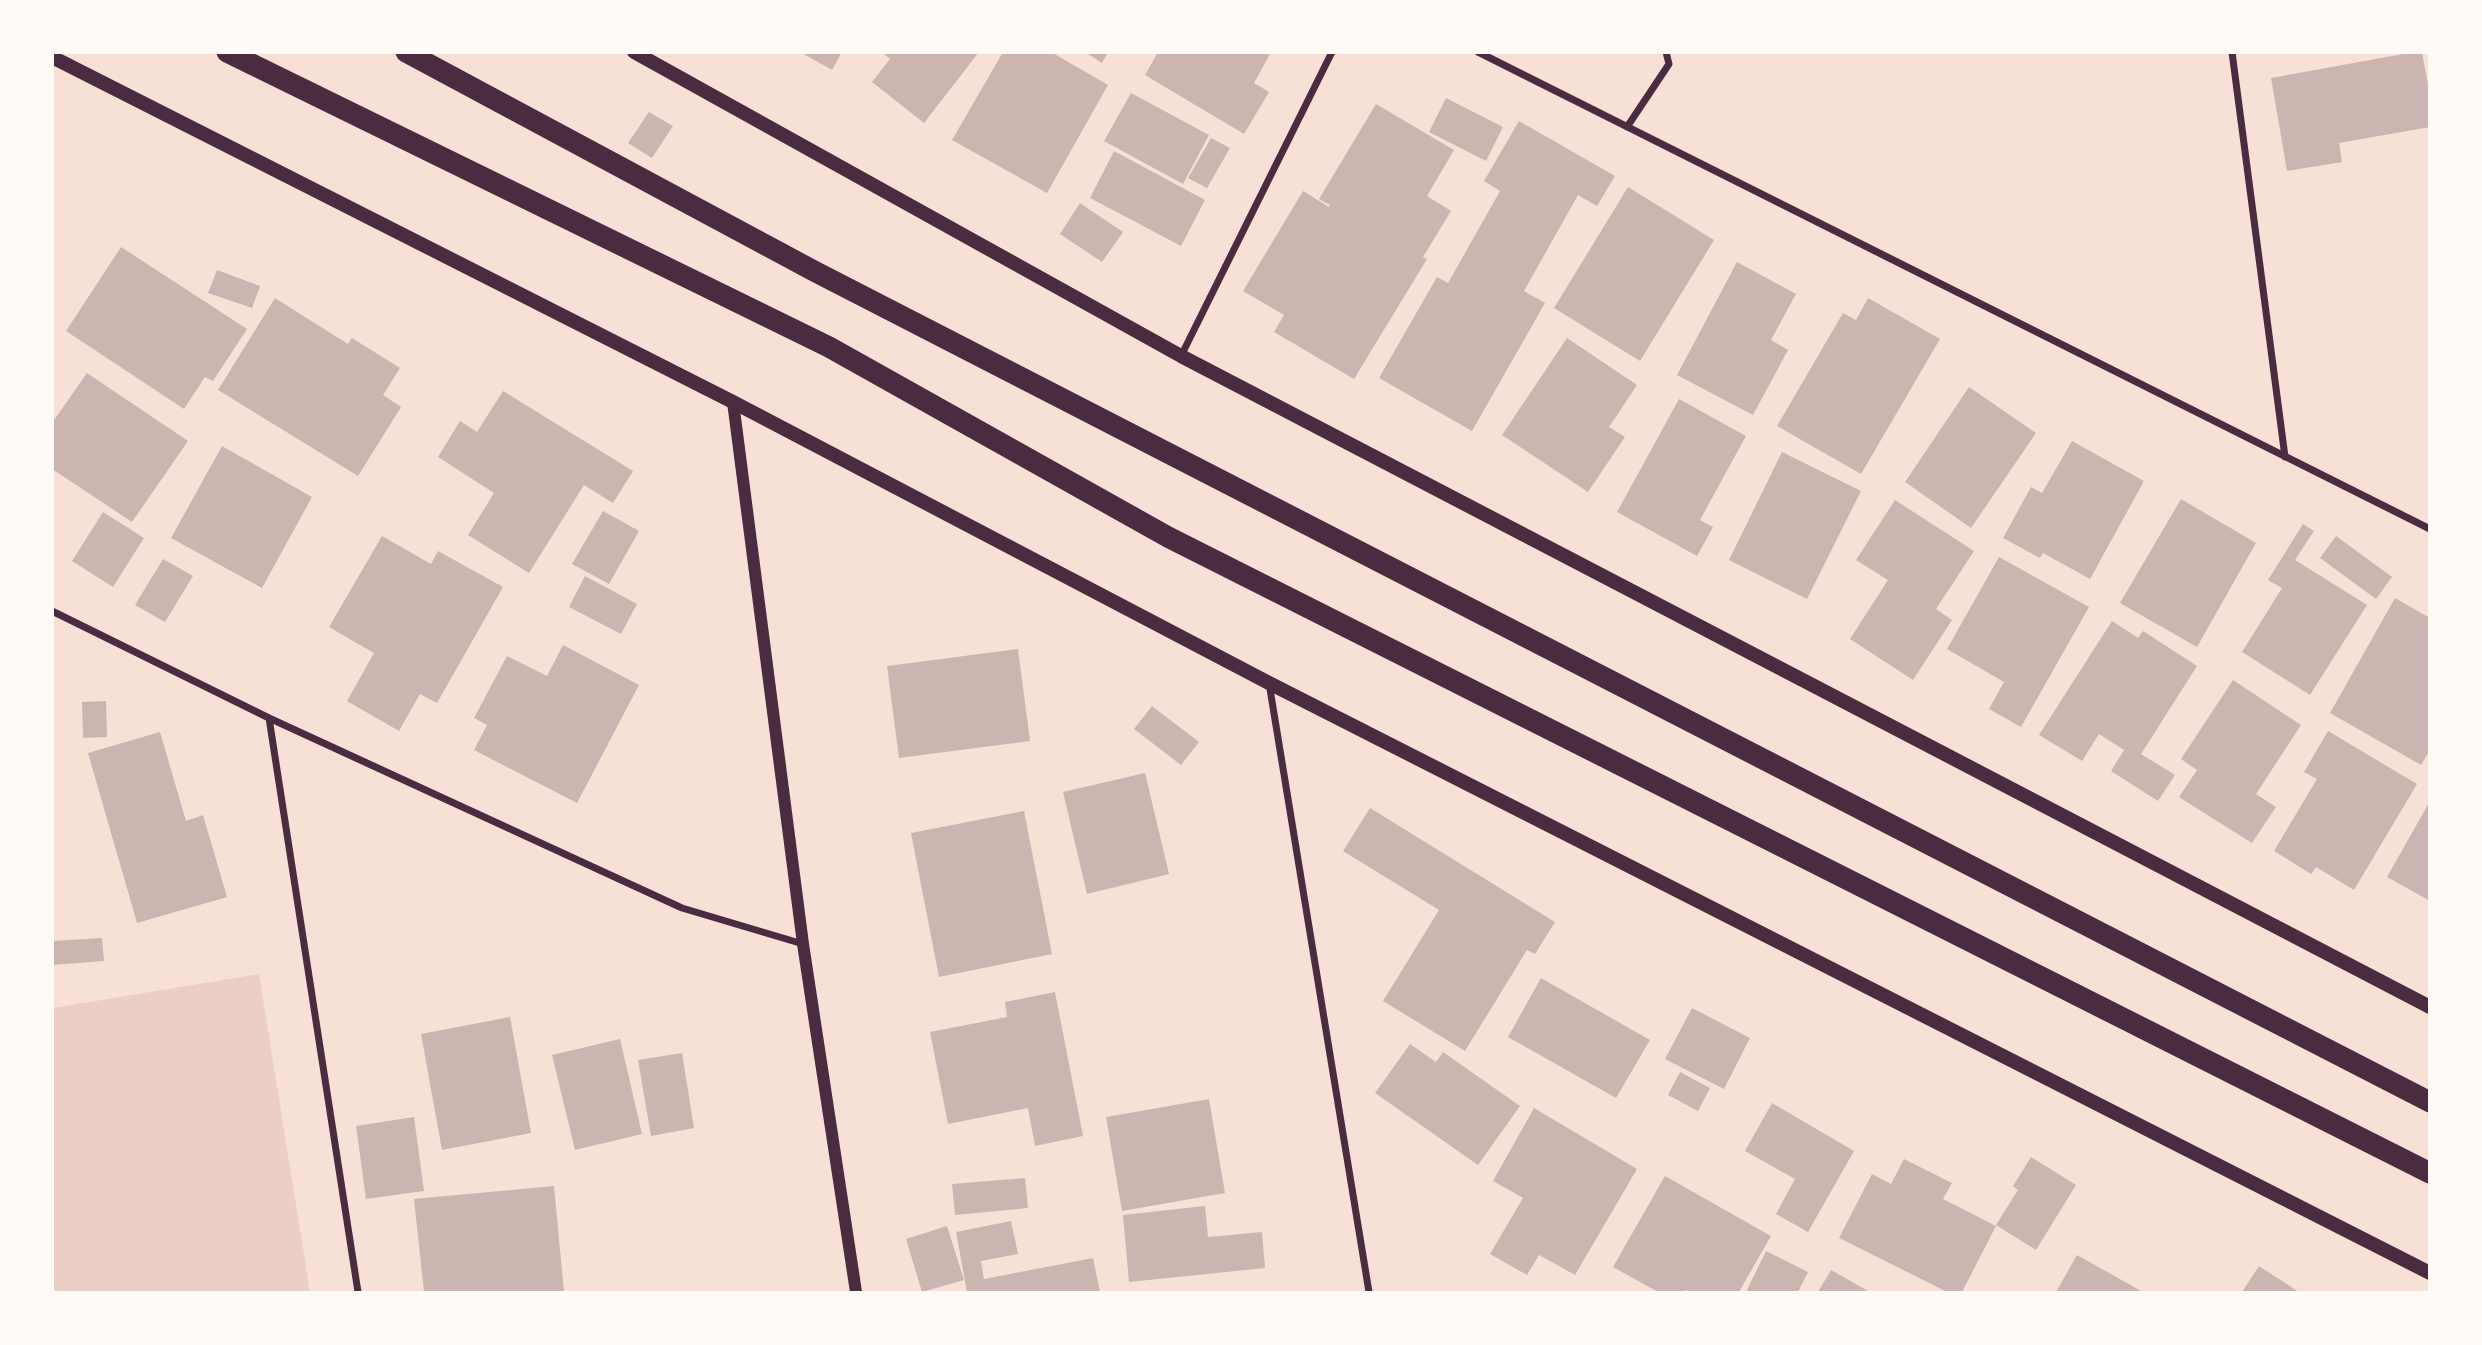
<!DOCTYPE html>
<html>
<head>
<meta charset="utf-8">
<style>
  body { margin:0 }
  #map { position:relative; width:2482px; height:1345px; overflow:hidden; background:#f7e1d7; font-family:"Public Sans",sans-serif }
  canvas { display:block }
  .frame { position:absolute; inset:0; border:54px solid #fffaf5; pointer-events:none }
</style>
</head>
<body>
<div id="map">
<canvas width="2482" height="1345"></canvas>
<div class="frame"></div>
</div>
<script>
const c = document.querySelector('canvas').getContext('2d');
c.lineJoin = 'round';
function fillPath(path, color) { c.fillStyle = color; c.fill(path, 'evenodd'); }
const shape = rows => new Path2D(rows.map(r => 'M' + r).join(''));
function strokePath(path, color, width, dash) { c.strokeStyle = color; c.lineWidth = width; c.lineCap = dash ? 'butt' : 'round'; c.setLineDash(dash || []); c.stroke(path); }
const green = shape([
  [259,974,310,1292,53,1292,53,1008]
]);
const building = shape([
  [800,52,842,52,832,70],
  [882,52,979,52,924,123,872,82,890,59],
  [1003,52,1051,52,1108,85,1047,193,952,140],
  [1085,52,1108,52,1102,63],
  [1158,52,1271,52,1254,83,1269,92,1244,134,1145,75],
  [2414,52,2422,52,2430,96,2430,127,2339,143,2342,162,2287,171,2271,78],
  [1131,93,1209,135,1183,184,1104,141],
  [1446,98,1503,127,1486,161,1429,132],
  [1376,104,1454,150,1427,196,1451,211,1423,257,1427,259,1354,379,1274,332,1284,315,1243,291,1303,191,1329,207,1330,205,1319,199],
  [649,112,673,126,652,158,628,143],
  [1519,121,1615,176,1597,206,1578,195,1524,291,1545,303,1472,431,1379,378,1437,277,1448,283,1500,191,1484,181],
  [1211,138,1230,148,1207,188,1188,178],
  [1114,151,1205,200,1181,246,1090,198],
  [1628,187,1714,240,1640,361,1554,308],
  [1080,203,1123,232,1102,262,1060,234],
  [121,247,247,329,213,381,205,377,184,409,66,331],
  [1737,262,1796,294,1771,340,1788,350,1753,415,1677,375],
  [217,270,260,286,252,308,208,293],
  [275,298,348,344,352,338,400,368,383,395,401,407,358,476,218,390],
  [1868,298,1940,339,1861,474,1777,426,1843,313,1856,320],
  [1567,338,1637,385,1609,427,1625,437,1588,492,1502,435],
  [87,373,188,441,132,522,52,469,52,423],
  [1969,387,2036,433,1971,528,1905,482],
  [503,391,633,471,613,503,584,485,529,573,468,535,494,493,438,457,460,421,477,432],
  [1679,399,1746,436,1700,520,1713,527,1697,556,1617,512],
  [2072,441,2144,481,2090,579,2043,553,2040,558,2003,538,2031,487,2042,493],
  [222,446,312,497,262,588,171,538],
  [1782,452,1861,491,1807,599,1729,560],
  [2181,499,2256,543,2197,647,2120,603],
  [1895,500,1974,551,1936,609,1952,620,1913,680,1850,639,1888,580,1856,560],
  [603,511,639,531,609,584,572,564],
  [103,512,144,538,113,587,72,561],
  [2303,524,2314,531,2295,560,2367,605,2310,695,2242,652,2282,588,2268,580],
  [382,536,431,564,438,551,503,587,437,703,420,694,399,731,347,701,374,653,329,627],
  [2336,536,2392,577,2376,599,2320,558],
  [1999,557,2089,607,2021,727,1989,709,2004,682,1947,649],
  [163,559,193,576,165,622,135,605],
  [585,576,637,604,621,634,569,607],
  [2395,598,2430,618,2430,750,2421,765,2330,713],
  [2112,621,2138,638,2143,631,2197,666,2141,754,2175,775,2158,801,2111,771,2124,750,2099,734,2082,761,2039,735],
  [563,645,639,685,577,803,474,750,487,725,474,718,507,656,547,676],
  [1018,649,1030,741,899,758,887,666],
  [2233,680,2301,725,2256,794,2276,807,2252,843,2179,797,2197,770,2181,759],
  [106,701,107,737,83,738,82,702],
  [1152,706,1199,742,1181,765,1134,729],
  [2328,731,2417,784,2354,890,2316,867,2311,874,2274,851,2317,779,2304,772],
  [160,732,186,821,203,815,227,897,137,923,88,753],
  [1145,773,1169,874,1087,894,1063,792],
  [2430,801,2430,901,2387,877],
  [1370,808,1555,922,1535,954,1527,950,1465,1051,1383,1001,1439,910,1343,851],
  [1024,811,1052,954,939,977,911,833],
  [102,938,104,961,52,965,52,941],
  [1541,978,1650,1040,1616,1098,1508,1037],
  [1055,992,1083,1136,1035,1146,1028,1108,948,1124,930,1032,1007,1017,1005,1002],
  [1692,1008,1750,1038,1724,1089,1665,1059],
  [510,1017,531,1133,442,1150,421,1034],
  [620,1039,642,1134,575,1150,552,1055],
  [1410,1044,1436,1062,1443,1052,1520,1106,1478,1165,1375,1093],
  [682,1053,694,1128,651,1136,638,1060],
  [1680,1072,1710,1088,1698,1111,1668,1095],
  [1209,1099,1225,1193,1122,1211,1106,1117],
  [1772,1103,1854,1151,1808,1232,1776,1214,1795,1179,1745,1151],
  [1534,1108,1637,1169,1575,1275,1539,1255,1527,1275,1490,1254,1523,1198,1493,1181],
  [414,1117,424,1191,366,1199,356,1126],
  [2031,1157,2076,1185,2036,1250,1996,1225,2018,1190,2013,1186],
  [1904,1159,1952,1183,1943,1199,1996,1226,1962,1292,1947,1292,1839,1238,1872,1174,1891,1184],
  [1665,1176,1771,1236,1739,1292,1691,1292,1686,1290,1684,1292,1658,1292,1613,1267],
  [1025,1178,1028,1208,955,1215,952,1184],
  [554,1186,564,1292,424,1292,414,1199],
  [1205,1206,1208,1237,1262,1232,1265,1268,1129,1282,1123,1215],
  [1011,1221,1018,1254,981,1261,984,1279,1093,1258,1100,1292,967,1292,956,1232],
  [947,1226,964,1280,922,1292,906,1239],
  [1766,1251,1808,1272,1798,1292,1746,1292],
  [2077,1255,2143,1292,2056,1292],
  [2259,1266,2299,1292,2242,1292],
  [1831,1270,1870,1292,1818,1292]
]);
const minor = shape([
  [1478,52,2430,529],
  [2232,52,2285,457],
  [1627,127,1669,64,1666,52],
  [1181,356,1332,52],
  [52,611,269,718,682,908,803,944],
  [1269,683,1369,1292],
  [269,718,358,1292]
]);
const tertiary = shape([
  [733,402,803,944,856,1292]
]);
const secondary = shape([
  [634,52,1181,356,2430,1007],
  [52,57,733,402,1269,683,2430,1273]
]);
const motorway = shape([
  [227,52,829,347,1168,537,2430,1173],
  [406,52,814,271,2430,1102]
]);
fillPath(green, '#ebcfc5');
fillPath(building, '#ccb4b1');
strokePath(minor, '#4a2c40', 7);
strokePath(tertiary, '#4a2c40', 12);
strokePath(secondary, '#4a2c40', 14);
strokePath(motorway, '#4a2c40', 21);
</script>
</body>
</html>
